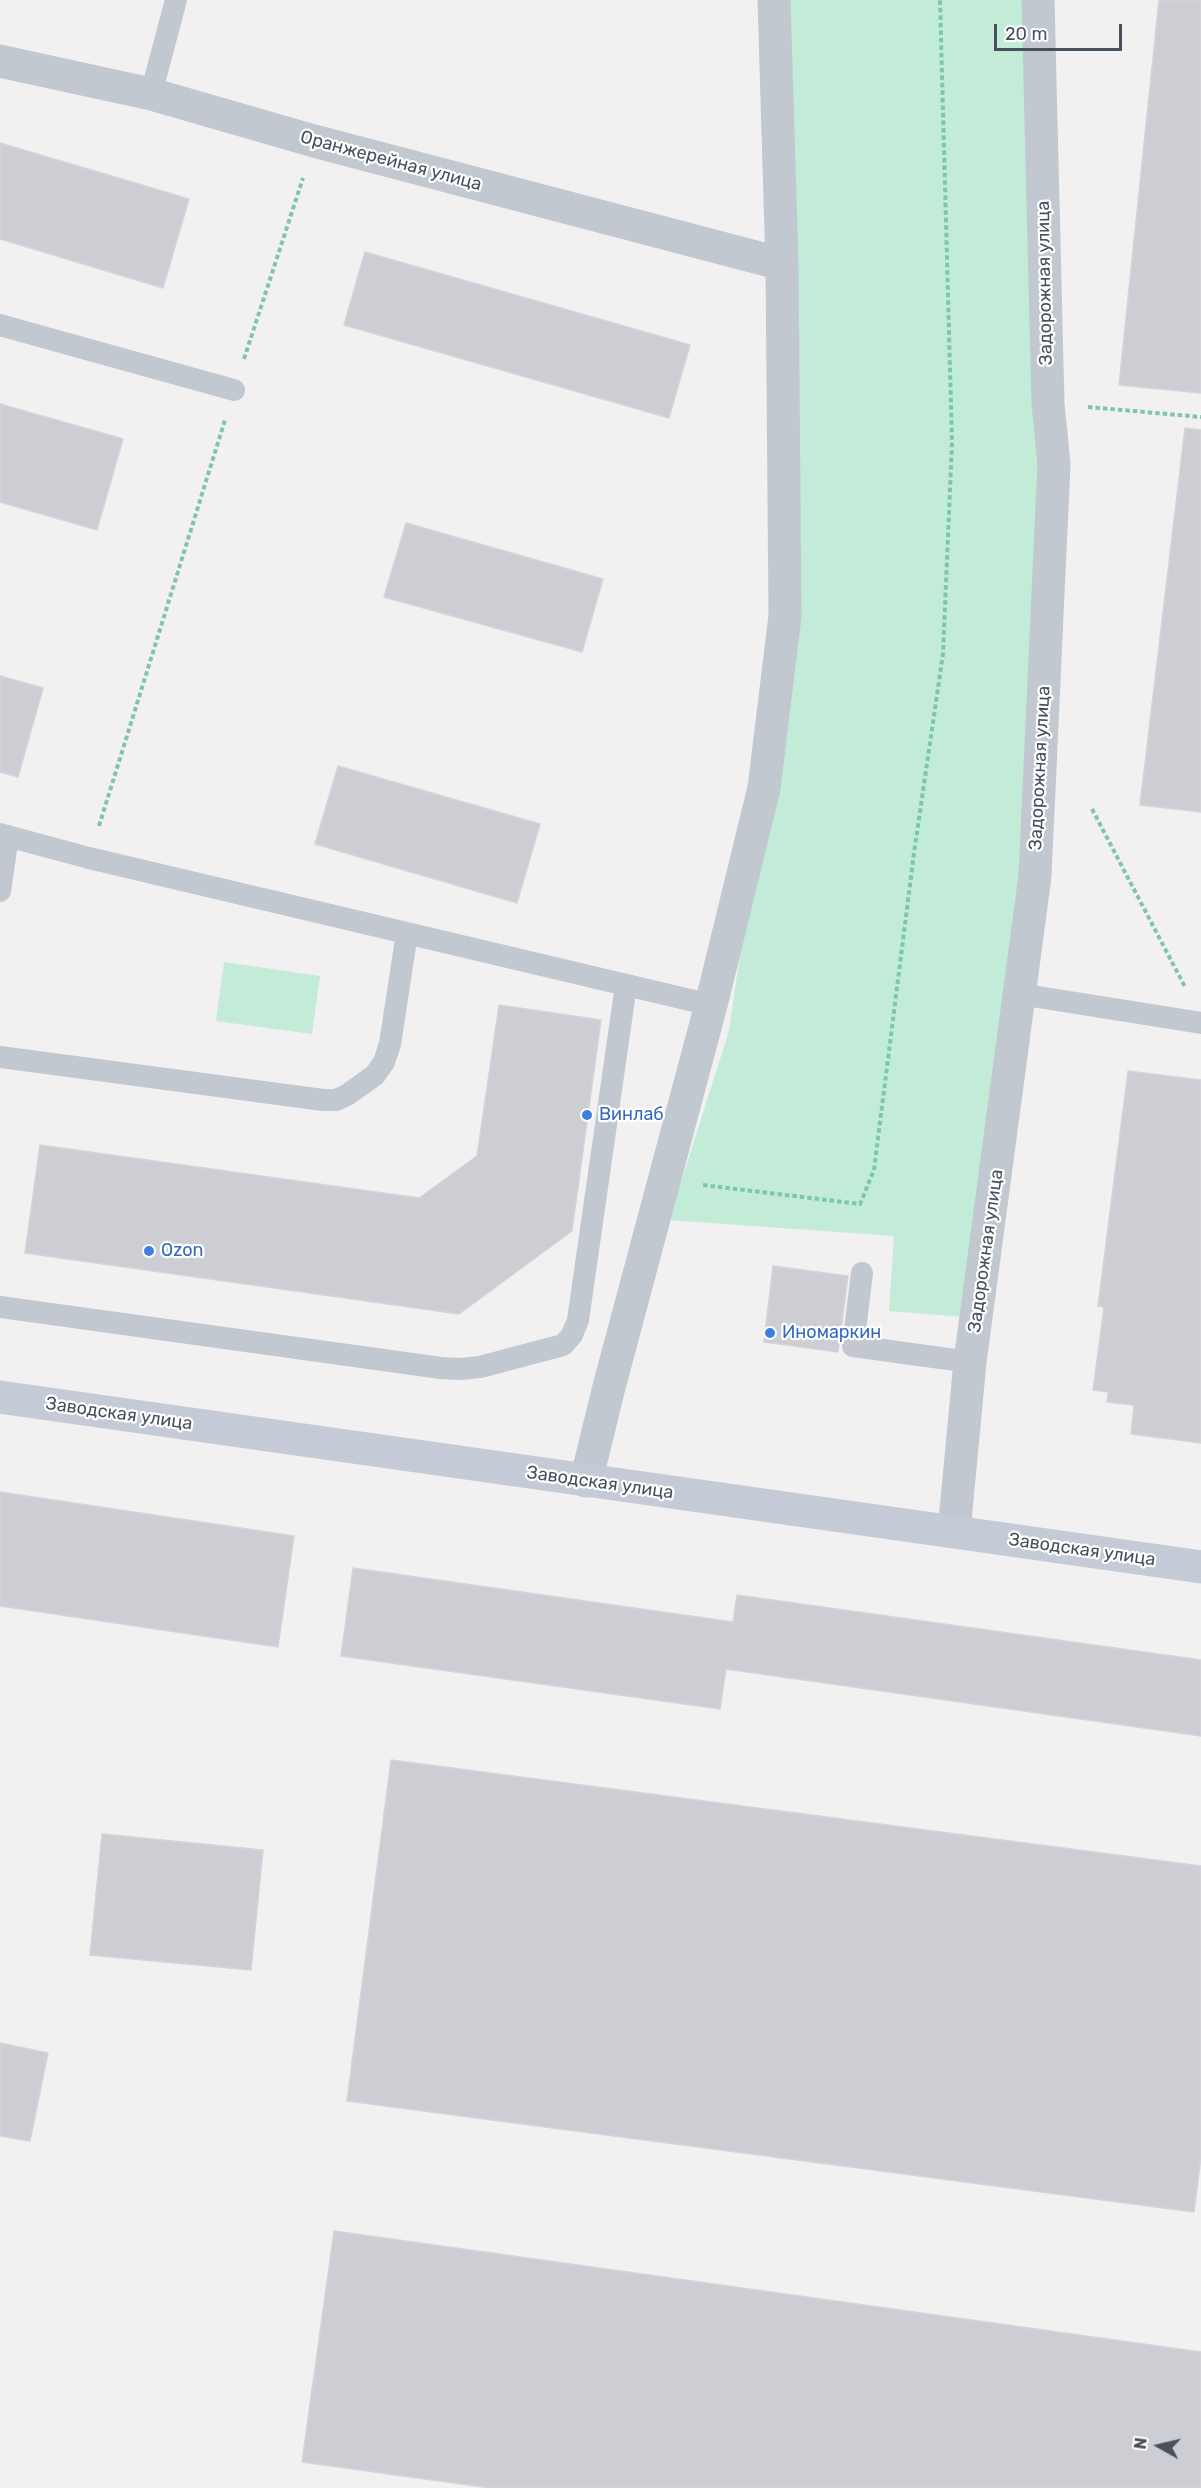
<!DOCTYPE html>
<html>
<head>
<meta charset="utf-8">
<style>
  body { margin:0 }
  #map { position:relative; width:1201px; height:2488px; overflow:hidden; background:#f2f0f0; font-family:Rubik,sans-serif }
  canvas { display:block }
  .north { position:absolute; left:1129px; top:2416px; width:60px; height:60px; -webkit-text-stroke:4px #fff; paint-order:stroke; rotate:278deg; font-size:16px; font-weight:700; line-height:24px; text-align:center; color:#49505b }
  .north::after { content:''; display:block; margin:auto; width:21px; height:27px; background:#49505b; clip-path:polygon(50% 0,100% 100%,50% 72%,0 100%) }
  .scale { position:absolute; left:994px; top:24px; width:128px; height:27px; box-sizing:border-box; border:3px solid #49505b; border-top:0; padding-left:8px; font-size:18px; line-height:21px; white-space:nowrap; color:#49505b; -webkit-text-stroke:4px #fff; paint-order:stroke }
</style>
</head>
<body>
<div id="map">
<canvas width="1201" height="2488"></canvas>
<div class="north">N</div>
<div class="scale">20 m</div>
</div>
<script>
const c = document.querySelector('canvas').getContext('2d');
c.lineJoin = 'round';
function fillPath(path, color) { c.fillStyle = color; c.fill(path, 'evenodd'); }
const shape = rows => new Path2D(rows.map(r => 'M' + r).join(''));
function strokePath(path, color, width, dash) { c.strokeStyle = color; c.lineWidth = width; c.lineCap = dash ? 'butt' : 'round'; c.setLineDash(dash || []); c.stroke(path); }
function drawText(font, color, halo, rows, align = 'center') {
  c.font = font + ' Rubik,sans-serif'; c.lineWidth = 4.5; c.setLineDash([]); c.textBaseline = 'middle'; c.strokeStyle = halo; c.fillStyle = color; for (const [text, x, y, turn = 0] of rows) {
    c.save(); c.translate(x, y); c.rotate((+turn || 0) * Math.PI / 180); c.textAlign = isNaN(turn) ? turn : align; if (halo) c.strokeText(text, 0, 0); c.fillText(text, 0, 0); c.restore();
  }
}
const green = shape([
  [772,0,1038,0,1048,404,1035,876,977,1318,889,1311,894,1236,669,1220,729,1031,764,788,785,616],
  [224,962,320,976,312,1034,216,1021]
]);
const building = shape([
  [1159,0,1201,0,1201,393,1119,385,1159,0],
  [0,143,189,199,163,288,0,239,0,143],
  [365,252,690,345,669,418,344,325,365,252],
  [0,404,123,439,97,530,0,502,0,404],
  [1185,428,1201,430,1201,812,1140,805,1185,428],
  [406,523,603,579,582,652,384,597,406,523],
  [0,676,43,688,18,777,0,772,0,676],
  [338,766,540,824,517,903,315,844,338,766],
  [499,1005,601,1020,572,1231,459,1314,25,1253,40,1145,419,1198,477,1156,499,1005],
  [1128,1071,1201,1080,1201,1443,1131,1434,1134,1405,1107,1402,1108,1392,1093,1390,1104,1307,1098,1306,1128,1071],
  [773,1266,848,1276,838,1352,764,1342,773,1266],
  [0,1492,294,1536,278,1647,0,1606,0,1492],
  [353,1568,733,1622,737,1595,1201,1660,1201,1736,726,1669,720,1709,341,1656,353,1568],
  [391,1760,1201,1866,1201,2157,1194,2212,347,2101,391,1760],
  [102,1834,263,1850,251,1970,90,1955,102,1834],
  [0,2043,48,2053,30,2141,0,2136,0,2043],
  [334,2231,1201,2352,1201,2488,490,2488,302,2462,334,2231]
]);
const path = shape([
  [244,359,303,178],
  [1088,407,1201,417],
  [1092,809,1185,987],
  [99,826,225,420],
  [703,1185,860,1204,874,1170,914,853,943,654,952,443,940,0]
]);
const lane = shape([
  [151,94,176,0],
  [0,325,234,390],
  [0,834,89,858,711,1005],
  [0,891,8,836],
  [1019,994,1201,1023],
  [0,1057,323,1100,336,1100,347,1095,375,1075,384,1062,390,1044,407,933],
  [862,1273,853,1346,970,1362],
  [0,1307,441,1368,460,1369,480,1367,563,1345,572,1335,578,1320,626,985]
]);
const street = shape([
  [0,61,151,94,314,141,782,264],
  [586,1481,609,1387,711,1005,764,788,785,616,782,264,774,0],
  [954,1531,970,1362,1035,876,1054,464,1048,404,1038,0]
]);
const secondary = shape([
  [0,1397,1201,1567]
]);
const markers = [
  [587,1115,6,"#3f7fe0"],
  [149,1251,6,"#3f7fe0"],
  [770,1333,6,"#3f7fe0"]
];
const streetNames = [
  ["Оранжерейная улица",391,161,15],
  ["Задорожная улица",1045,283,-91],
  ["Задорожная улица",1040,768,-87],
  ["Задорожная улица",986,1251,-82],
  ["Заводская улица",119,1414,8],
  ["Заводская улица",600,1483,8],
  ["Заводская улица",1082,1550,8]
];
const shopNames = [
  ["Винлаб",599,1115],
  ["Ozon",161,1251],
  ["Иномаркин",782,1333]
];
fillPath(green, '#c2ebd8');
fillPath(building, '#cdced4');
strokePath(building, '#d4d5da', 1.5);
strokePath(path, '#7dc6ad', 4, [4.5, 3]);
strokePath(lane, '#c1c8d0', 22);
strokePath(street, '#c1c8d0', 33);
strokePath(secondary, '#c4cad6', 33);
for (const [x, y, r, color] of markers) { const dot = new Path2D(); dot.arc(x, y, r, 0, 2 * Math.PI); c.fillStyle = color; c.fill(dot); strokePath(dot, '#fff', 2); }
drawText('18px', '#49505b', '#fff', streetNames);
drawText('18px', '#366cbe', '#fff', shopNames, 'left');
</script>
</body>
</html>
